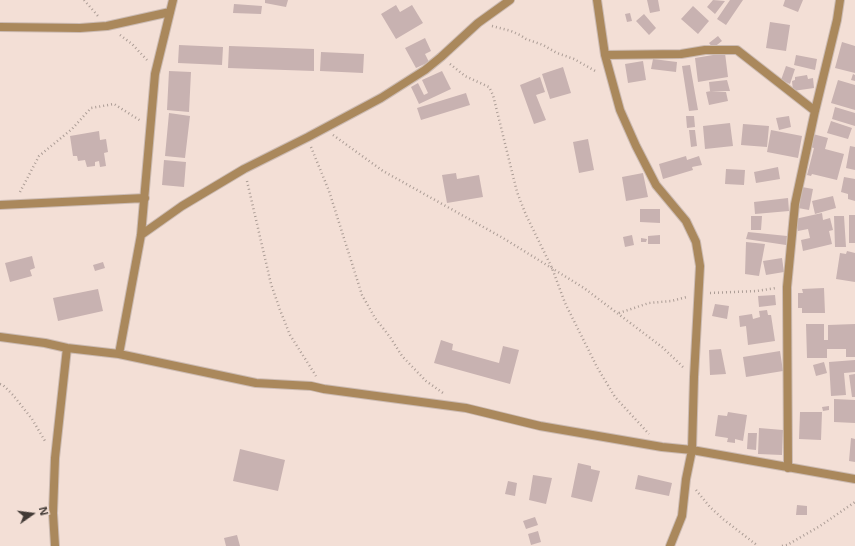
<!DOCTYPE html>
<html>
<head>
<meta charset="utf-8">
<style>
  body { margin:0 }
  #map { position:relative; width:855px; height:546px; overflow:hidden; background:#f3dfd6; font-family:"Open Sans",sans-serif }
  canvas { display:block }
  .north { position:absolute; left:12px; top:494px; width:40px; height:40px; -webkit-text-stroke:3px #f3dfd6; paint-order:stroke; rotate:76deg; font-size:11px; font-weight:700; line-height:16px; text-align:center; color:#423a36 }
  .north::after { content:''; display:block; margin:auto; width:14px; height:18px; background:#423a36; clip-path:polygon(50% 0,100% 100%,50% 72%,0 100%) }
</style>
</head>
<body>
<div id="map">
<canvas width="855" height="546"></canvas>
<div class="north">N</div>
</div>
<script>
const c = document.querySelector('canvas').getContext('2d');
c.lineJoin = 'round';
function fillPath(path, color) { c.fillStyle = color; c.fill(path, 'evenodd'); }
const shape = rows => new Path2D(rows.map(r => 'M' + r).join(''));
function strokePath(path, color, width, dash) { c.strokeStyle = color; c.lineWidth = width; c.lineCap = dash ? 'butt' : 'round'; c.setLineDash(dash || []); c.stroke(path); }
const building = shape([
  [265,0,288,0,286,7,265,3],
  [647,0,658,0,660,11,650,13],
  [713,0,725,1,715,14,707,7],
  [730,0,743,0,726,25,717,19],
  [785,0,803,0,798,12,783,6],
  [234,4,262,6,261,14,233,13],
  [396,5,400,12,412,5,423,23,396,39,381,14],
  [693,6,709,21,698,34,681,19],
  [630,13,632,21,627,22,625,14],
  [644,14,656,28,649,35,636,21],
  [770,22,790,25,786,51,766,48],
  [718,36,722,41,713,48,709,43],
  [425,38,431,51,425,54,429,62,416,68,405,48],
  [842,42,855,46,855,73,835,68],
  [179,45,223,47,222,65,178,63],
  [229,46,314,49,314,71,228,68],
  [321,52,364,54,363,73,320,71],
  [725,53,728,77,698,82,695,58],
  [796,55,817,59,815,70,794,65],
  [653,59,677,62,676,72,651,69],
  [643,61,646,80,628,83,625,64],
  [690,65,698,110,689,111,682,66],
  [786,66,795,69,790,84,781,80],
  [563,67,571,93,550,99,542,74],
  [169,71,191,72,189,112,167,110],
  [442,71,451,89,419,104,411,87,418,83,424,95,428,93,422,80],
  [853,74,855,75,855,81,851,80],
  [807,75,808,79,813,78,814,88,793,91,792,81,795,80,795,77],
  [540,77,545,92,536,95,546,120,534,124,520,85],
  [727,80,730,91,710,91,709,82],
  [838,80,855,85,855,110,831,103],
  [711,91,726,92,728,101,709,105,706,92],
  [466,93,470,105,421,120,417,108],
  [835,107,855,113,855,126,832,119],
  [169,113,190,116,185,158,165,156],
  [686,116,694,116,695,127,687,128],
  [789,116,791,127,779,130,776,118],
  [831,121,852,128,848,139,827,133],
  [730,123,733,146,705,149,703,126],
  [743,124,769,126,767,147,741,145],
  [689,130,695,130,697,146,691,147],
  [771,130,802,136,798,158,767,152],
  [99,131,100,140,106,139,108,152,104,153,106,166,100,167,99,161,95,162,95,166,87,167,85,160,78,161,77,156,73,156,70,136],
  [813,134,828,138,825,149,844,154,837,180,812,174,811,176,807,175,814,148,810,147],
  [588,139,594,170,579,173,573,142],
  [850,146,855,147,855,170,846,168],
  [686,156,687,160,699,156,702,165,692,167,693,170,663,179,659,164],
  [164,160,186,162,184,187,162,185],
  [778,167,780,179,756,183,754,172],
  [726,169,745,170,744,185,725,184],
  [456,173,457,179,479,175,483,197,447,203,442,175],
  [643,173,648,197,626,201,622,177],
  [844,177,855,179,855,201,848,199,848,194,841,192],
  [802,187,813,189,809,210,798,208],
  [833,196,836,208,815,214,812,201],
  [788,198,789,211,755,214,754,202],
  [640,209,660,209,660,223,640,222],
  [822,213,823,220,830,218,833,230,829,231,832,244,803,251,801,240,810,238,808,229,798,231,795,219],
  [849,215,855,215,855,243,849,243],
  [751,216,762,216,761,230,751,230],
  [834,216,844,216,846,247,835,247],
  [748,232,787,236,786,245,746,239],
  [632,235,634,245,625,247,623,237],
  [660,235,660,244,648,244,648,236],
  [641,238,647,239,646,242,641,242],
  [746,242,765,244,759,276,745,274],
  [847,251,855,253,855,282,836,279,840,253,846,254],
  [32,256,35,268,30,270,32,276,10,282,5,263],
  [782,258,784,272,766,275,763,261],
  [103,262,105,268,95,271,93,265],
  [824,288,825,313,802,313,802,308,798,308,798,293,803,293,802,289],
  [98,289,103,311,58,321,53,298],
  [775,295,776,305,759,307,758,296],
  [715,304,729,306,727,319,712,316],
  [767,310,768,315,771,315,775,341,748,345,746,326,740,327,739,316,752,314,753,319,760,317,759,311],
  [806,324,824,324,824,340,828,340,828,325,855,324,855,357,846,357,846,349,827,349,827,358,807,358],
  [441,340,453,344,452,350,499,363,503,346,519,350,510,384,434,363],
  [721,349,726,374,710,375,709,350],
  [780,351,783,371,746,377,743,357],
  [855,360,855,372,844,373,846,395,831,396,829,362],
  [824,362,827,373,816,376,813,365],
  [855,374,855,397,852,397,849,375],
  [834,399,855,400,855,423,834,422],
  [829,406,829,410,823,411,822,407],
  [728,412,747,415,743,441,735,439,735,443,727,442,728,438,715,436,718,415,727,416],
  [800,412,822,412,821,440,799,439],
  [759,428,783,430,782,455,758,454],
  [748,433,757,433,756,450,747,449],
  [851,438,855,439,855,462,849,461],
  [240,449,285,460,278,491,233,481],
  [578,463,591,466,591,469,600,471,592,502,571,497],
  [533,475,552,478,546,504,529,500],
  [638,475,672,483,669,496,635,489],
  [508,481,517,483,515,496,505,494],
  [797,505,807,506,807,515,796,515],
  [535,517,538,525,526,529,523,521],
  [538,531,541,542,531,545,528,534],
  [237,535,240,546,226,546,224,538]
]);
const path = shape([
  [84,0,98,16],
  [492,26,511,31,520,35,526,39,543,45,557,53,574,59,597,72],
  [120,35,132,44,147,60],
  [450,64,465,76,489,87,493,95,517,192,526,215,552,268,565,303,597,367,615,397,649,434],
  [333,135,383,171,503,238,584,288,662,347,683,367],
  [311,147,329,191,362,295,375,318,390,337,402,356,426,381,443,393],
  [247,181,271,284,280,310,290,335,316,376],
  [20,192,39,156,72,129,91,108,114,104,141,121],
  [710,293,757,291,776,288],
  [619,313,649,303,671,301,687,297],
  [0,384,3,385,13,395,32,419,45,441],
  [696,490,710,507,723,519,758,546],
  [782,546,787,545,820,526,855,502]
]);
const street = shape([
  [597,0,605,55,620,110,636,146,656,185,686,221,696,242,700,266,694,377,692,450,686,479,682,516,670,546],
  [0,27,80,28,107,26,170,12],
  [605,55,681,54,705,50,737,50,815,111],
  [0,205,145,198],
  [141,235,182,206,244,169,308,137,381,98,425,70,441,57,478,23,510,0],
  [0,337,45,343,67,348,119,354,256,383,311,386,324,389,466,408,540,426,662,447,692,450,855,479],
  [119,354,141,235,155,74,173,0],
  [788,468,787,287,795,204,815,111,837,20,840,0],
  [55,546,53,513,55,458,67,348]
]);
fillPath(building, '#c8b2b1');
strokePath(street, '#ccbbb3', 10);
strokePath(path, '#ac9d96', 2.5, [1, 3]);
strokePath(street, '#aa885c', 8);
</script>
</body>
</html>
